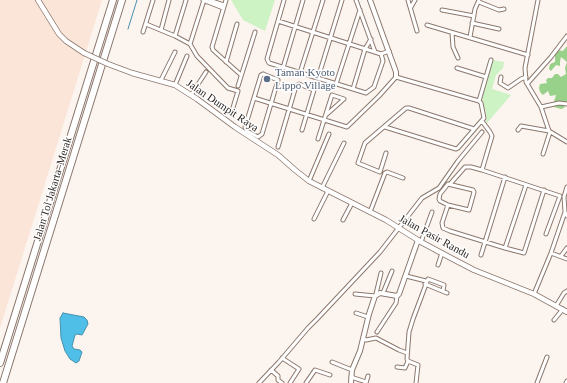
<!DOCTYPE html>
<html>
<head>
<meta charset="utf-8">
<style>
  body { margin:0 }
  canvas { display:block; background:#fcf4ef }
</style>
</head>
<body>
<canvas width="567" height="383"></canvas>
<script>
const c = document.querySelector('canvas').getContext('2d');
c.lineJoin = 'round';
function fillPath(path, color) { c.fillStyle = color; c.fill(path, 'evenodd'); }
const shape = rows => new Path2D(rows.map(r => 'M' + r).join(''));
function strokePath(path, color, width, dash) { c.strokeStyle = color; c.lineWidth = width; c.lineCap = dash ? 'butt' : 'round'; c.setLineDash(dash || []); c.stroke(path); }
function drawText(font, color, halo, rows, align = 'center') {
  c.font = font + ' Georgia,serif'; c.lineWidth = 3; c.setLineDash([]); c.textBaseline = 'middle'; c.strokeStyle = halo; c.fillStyle = color; for (const [text, x, y, turn = 0] of rows) {
    c.save(); c.translate(x, y); c.rotate((+turn || 0) * Math.PI / 180); c.textAlign = isNaN(turn) ? turn : align; if (halo) c.strokeText(text, 0, 0); c.fillText(text, 0, 0); c.restore();
  }
}
const built = shape([
  [0,0,102,0,0,328]
]);
const green = shape([
  [231,0,275,0,265,31,243,20],
  [493,60,504,62,503,68,496,75,492,89,511,95,487,123,486,121,487,118,483,101,481,99]
]);
const forest = shape([
  [567,46,567,101,564,108,561,109,554,107,553,105,556,95,550,96,548,91,543,95,540,92,539,88,540,84,547,83,546,80,548,78,552,78,555,74,558,74,561,77,566,74,565,68,567,62,561,57,560,62,560,66,556,65,551,71,549,69,550,64,555,62,555,55,556,52,558,50,563,51]
]);
const water = shape([
  [63,313,84,317,87,320,88,324,82,335,77,334,75,335,72,346,74,349,80,350,82,352,79,361,76,363,70,359,65,351,61,338,60,318,63,313]
]);
const stream = shape([
  [128,29,137,0]
]);
const minor = shape([
  [203,0,223,8],
  [226,0,212,47,213,50,241,75],
  [284,0,267,59,269,63,366,93,374,87,375,84,383,61,381,54],
  [356,0,375,52],
  [408,0,417,31],
  [538,0,525,68,526,82,541,107,549,131,567,142],
  [207,2,212,1,224,5],
  [479,2,499,10,504,9],
  [411,7,415,0],
  [442,10,474,16],
  [278,21,381,54,389,51],
  [472,23,499,29],
  [146,24,175,36,190,44,197,56,228,88,238,91,232,111],
  [427,25,528,55],
  [161,30,169,0],
  [143,32,153,0],
  [452,33,453,47,458,58],
  [175,36,186,0],
  [470,37,475,9,479,0],
  [190,44,204,0],
  [226,62,237,24],
  [283,68,303,0],
  [457,68,486,77],
  [300,73,323,0],
  [263,74,278,80,262,134,258,137,247,131,245,127,261,75,263,74],
  [501,77,500,83,508,88,521,79,526,77],
  [318,78,342,0],
  [161,80,175,52],
  [336,84,360,10],
  [527,84,551,57,567,36],
  [175,85,187,56],
  [238,86,255,32],
  [353,89,365,49,371,39],
  [191,95,206,72],
  [254,98,347,127,379,96,396,77,479,101,481,103,484,118,458,148,456,149,385,127],
  [479,101,491,60],
  [541,107,559,103,567,104],
  [482,121,490,132,492,136,482,170,560,196,546,234],
  [518,130,521,126,549,131],
  [318,139,332,95,344,99,326,115],
  [278,147,296,86,299,84,314,90,302,130],
  [386,153,380,172,358,163,365,143,406,108,409,108,474,129],
  [543,154,550,132],
  [309,181,329,134],
  [450,184,465,167,471,167,482,170],
  [567,187,564,197,565,212,567,216],
  [322,188,344,143],
  [448,205,440,201,439,199,440,194,448,184,473,190,474,192,469,210,448,205,442,223,443,228,450,231,505,248,526,185],
  [370,212,385,173,387,172,403,178],
  [314,219,328,191],
  [343,220,352,203],
  [421,242,432,212],
  [505,248,524,253,544,190],
  [551,253,567,259],
  [481,255,505,177],
  [561,256,567,248],
  [438,265,442,253],
  [406,276,426,281],
  [425,284,447,293],
  [383,293,392,271],
  [355,294,375,296],
  [376,294,381,273],
  [534,294,551,253,565,212],
  [556,306,564,293,567,291],
  [356,313,368,317],
  [554,320,563,309],
  [377,332,396,303,397,296],
  [363,339,366,340,376,338,399,350,407,353],
  [282,358,299,369,290,383],
  [332,362,352,370],
  [397,367,405,368,408,361],
  [271,370,278,376,278,380,282,383],
  [351,377,366,382],
  [259,383,279,362,308,328,318,318,380,252,422,198,439,188,458,161,482,132],
  [306,383,315,370,330,375],
  [366,383,368,376],
  [416,383,418,365,408,361,407,359,409,332,413,319,428,279,444,285,443,291],
  [537,383,547,357],
  [566,383,567,381]
]);
const tertiary = shape([
  [370,0,396,72,396,77],
  [351,383,352,370,360,351,369,314,375,296,380,293,397,296,399,294,418,240]
]);
const secondary = shape([
  [38,0,59,34,66,41,84,53],
  [108,64,132,73,175,85,197,99,235,127,278,155,295,170,309,181,386,220,421,242,449,257,474,270,534,294,567,312]
]);
const motorway = shape([
  [0,363,113,0],
  [3,383,122,0]
]);
const secondaryBridge = shape([
  [84,53,108,64]
]);
const markers = [
  [267,79,4,"#5c6f8a"]
];
const serviceNames = [
  ["Taman Kyoto",275,73],
  ["Lippo Village",275,86]
];
const streetNames = [
  ["Jalan Dumpit Raya",222,106,34],
  ["Jalan Tol Jakarta–Merak",53,189,-73],
  ["Jalan Pasir Randu",434,237,29]
];
fillPath(built, '#fbe4d8');
fillPath(green, '#cdf3c4');
fillPath(forest, '#98d28a');
fillPath(water, '#50bfe8');
strokePath(water, '#4691ad', 1);
strokePath(stream, '#4691ad', 1);
strokePath(minor, '#8b786e', 5);
strokePath(tertiary, '#8b786e', 6);
strokePath(secondary, '#8b786e', 6);
strokePath(motorway, '#8b786e', 8);
strokePath(minor, '#fff', 3);
strokePath(tertiary, '#fff', 4);
strokePath(secondary, '#fff', 4.5);
strokePath(motorway, '#fff', 6);
strokePath(secondaryBridge, '#8b786e', 6, []);
strokePath(secondaryBridge, '#fff', 4.5);
for (const [x, y, r, color] of markers) { const dot = new Path2D(); dot.arc(x, y, r, 0, 2 * Math.PI); c.fillStyle = color; c.fill(dot); strokePath(dot, '#fff', 1.5); }
drawText('11px', '#4e5e75', '#fff', serviceNames, 'left');
drawText('11px', '#2e2622', '#fff', streetNames);
</script>
</body>
</html>
